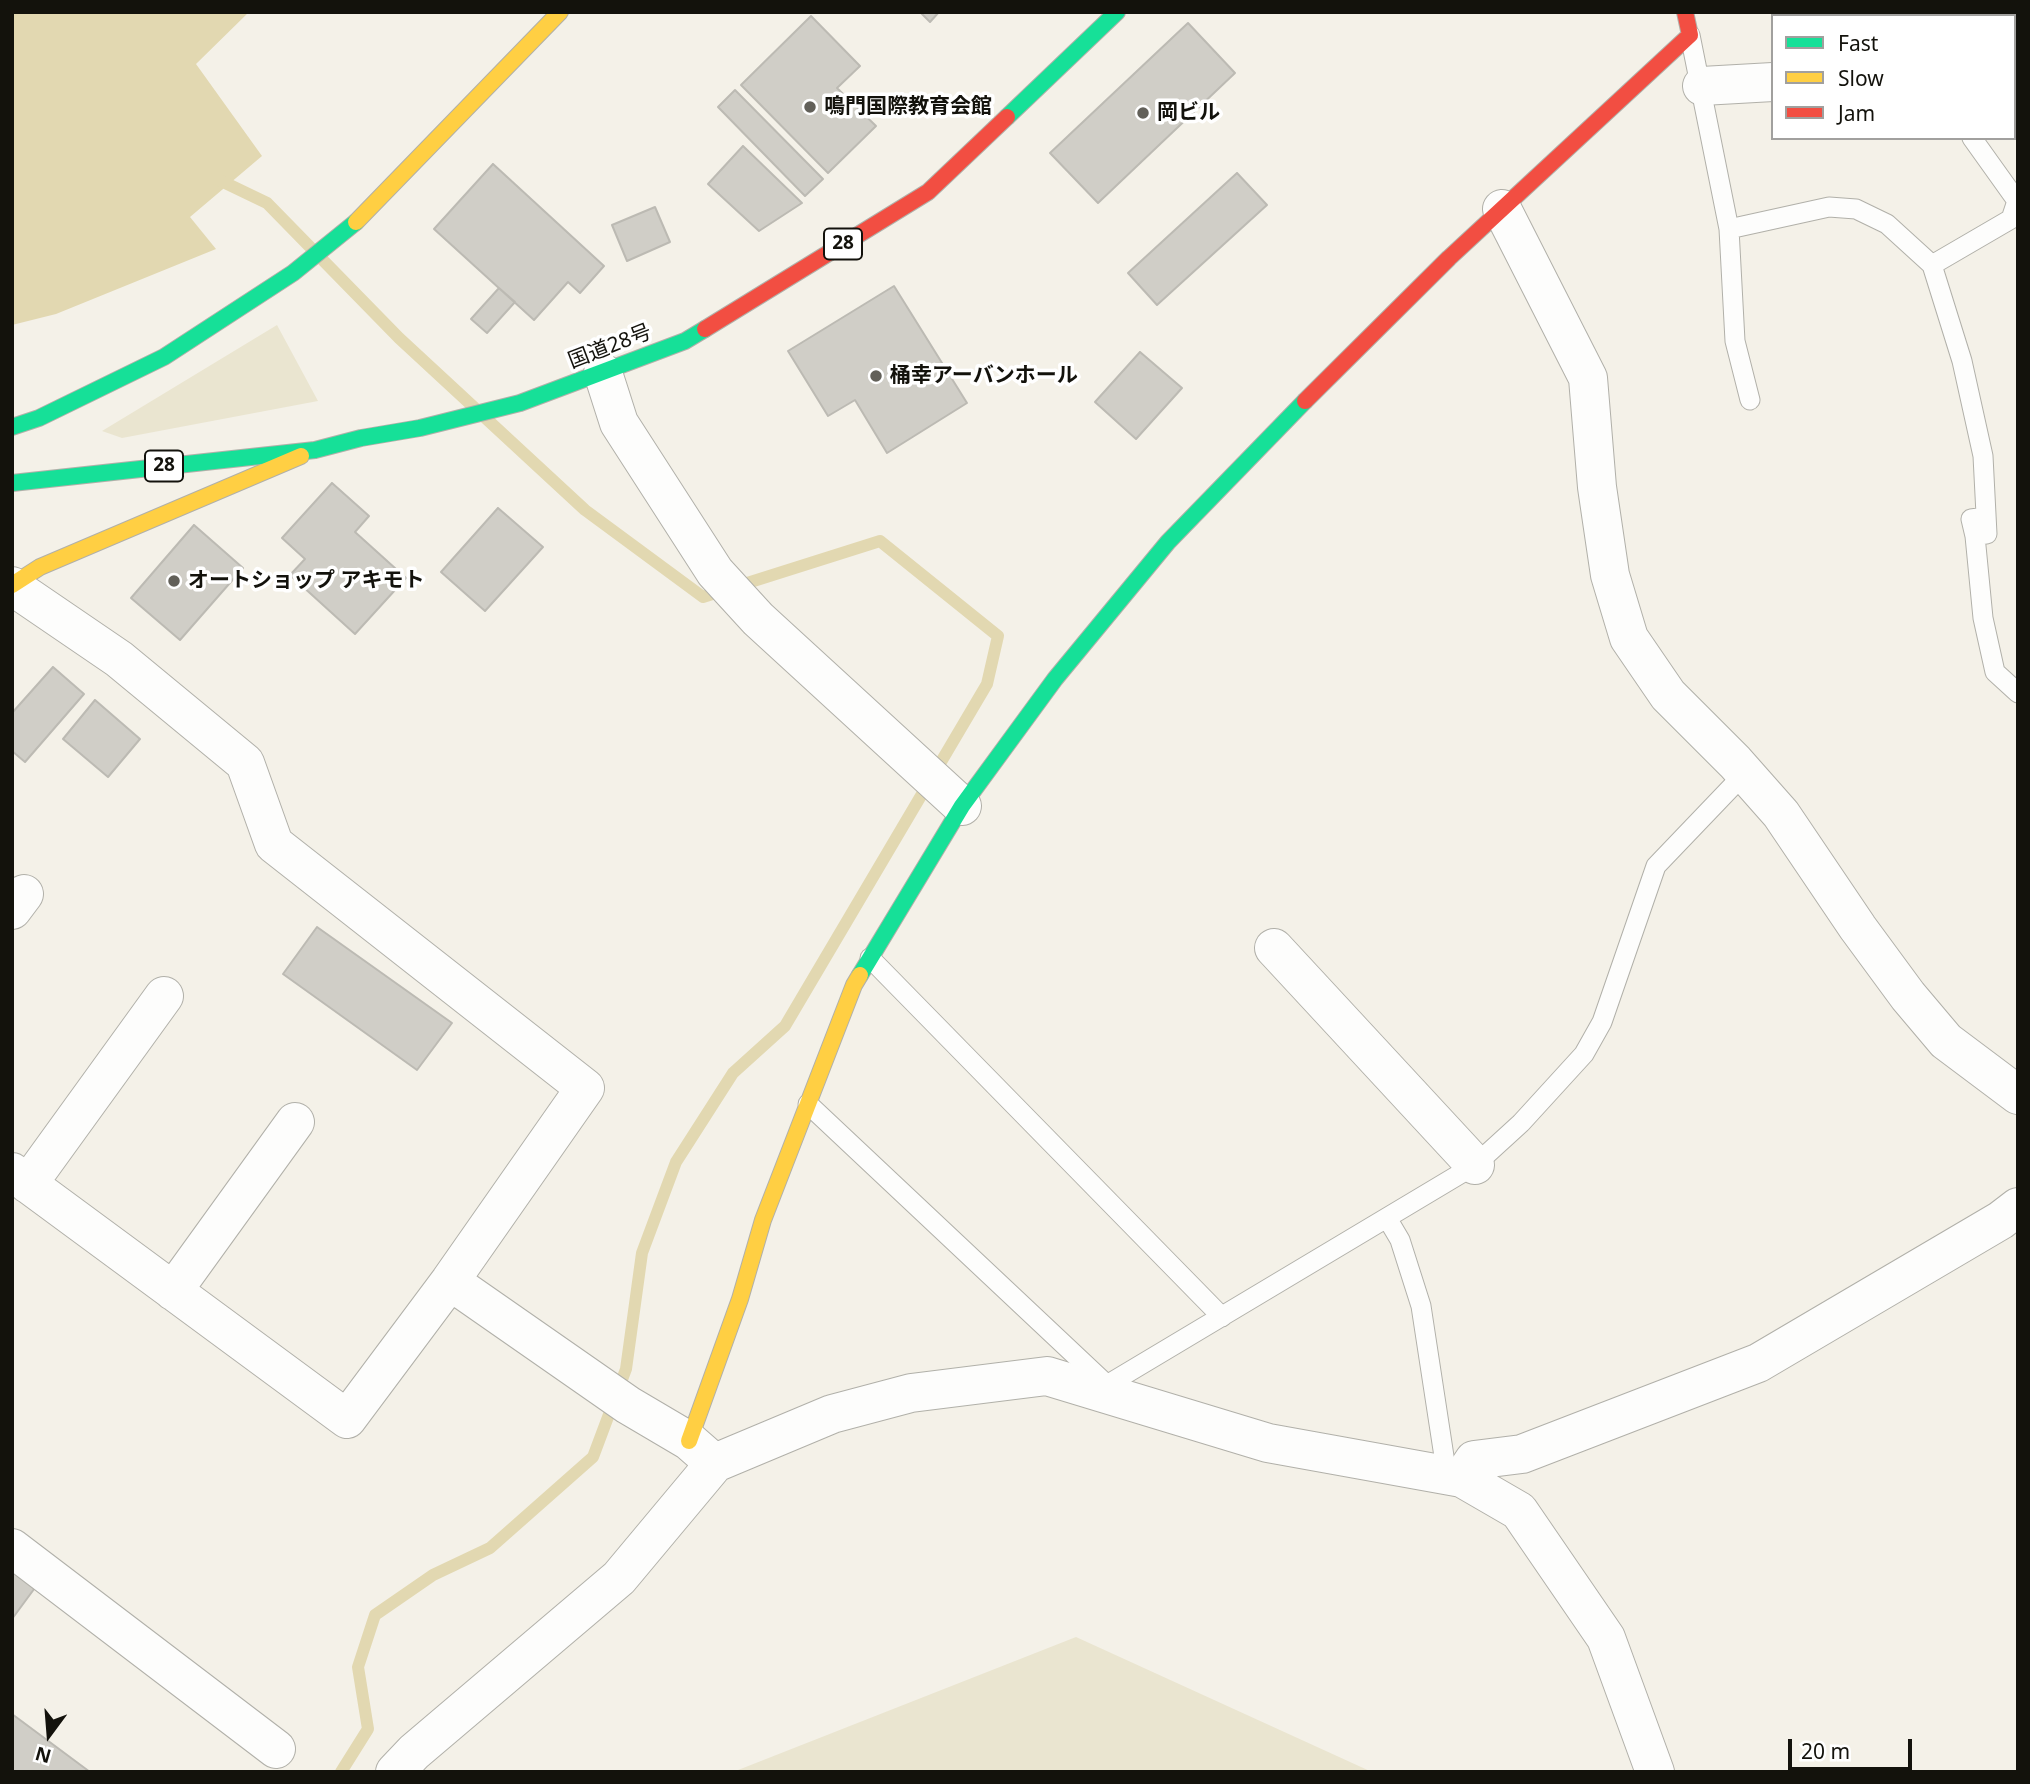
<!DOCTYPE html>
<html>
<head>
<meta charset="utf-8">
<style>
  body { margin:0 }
  #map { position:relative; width:2030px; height:1784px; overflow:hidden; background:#f4f1e8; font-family:"Noto Sans",sans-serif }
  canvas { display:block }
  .frame { position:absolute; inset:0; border:14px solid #13120c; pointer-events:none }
  .legend { position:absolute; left:1771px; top:14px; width:245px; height:126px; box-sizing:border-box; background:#fff; border:2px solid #a1a09e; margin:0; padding:9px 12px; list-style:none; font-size:21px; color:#13120c }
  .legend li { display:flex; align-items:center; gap:14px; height:35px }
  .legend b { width:35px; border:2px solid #a1a09e }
  .north { position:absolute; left:14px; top:1700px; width:70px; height:70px; -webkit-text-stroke:5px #fff; paint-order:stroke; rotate:196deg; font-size:19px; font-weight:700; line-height:28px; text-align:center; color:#13120c }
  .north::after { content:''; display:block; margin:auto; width:24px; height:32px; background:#13120c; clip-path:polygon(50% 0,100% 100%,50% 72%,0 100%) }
  .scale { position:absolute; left:1788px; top:1739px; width:124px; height:32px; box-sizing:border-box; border:4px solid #13120c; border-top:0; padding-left:9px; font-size:21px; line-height:24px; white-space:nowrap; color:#13120c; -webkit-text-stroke:5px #fff; paint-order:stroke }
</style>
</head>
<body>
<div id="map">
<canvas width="2030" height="1784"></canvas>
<div class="frame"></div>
<ul class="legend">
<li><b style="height:9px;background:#16e098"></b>Fast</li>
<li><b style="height:9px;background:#ffcf43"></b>Slow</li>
<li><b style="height:9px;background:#f24e42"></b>Jam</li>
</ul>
<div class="north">N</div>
<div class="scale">20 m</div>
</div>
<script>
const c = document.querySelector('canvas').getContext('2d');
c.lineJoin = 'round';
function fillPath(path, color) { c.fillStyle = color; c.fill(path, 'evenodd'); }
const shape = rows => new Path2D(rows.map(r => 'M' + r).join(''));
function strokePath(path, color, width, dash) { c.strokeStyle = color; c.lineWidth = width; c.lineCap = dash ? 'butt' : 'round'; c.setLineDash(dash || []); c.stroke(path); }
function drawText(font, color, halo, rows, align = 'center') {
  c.font = font + ' "Noto Sans","Noto Sans JP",sans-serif'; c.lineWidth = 7; c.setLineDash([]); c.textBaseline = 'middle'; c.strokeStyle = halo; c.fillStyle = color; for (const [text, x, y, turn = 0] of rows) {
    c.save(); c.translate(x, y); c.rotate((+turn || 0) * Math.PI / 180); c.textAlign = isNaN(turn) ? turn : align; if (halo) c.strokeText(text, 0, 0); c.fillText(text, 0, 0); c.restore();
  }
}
const green = shape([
  [277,325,318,401,122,438,102,431],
  [1076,1637,1372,1772,733,1772]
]);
const water = shape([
  [12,12,249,12,196,64,262,156,190,217,216,249,56,314,12,325]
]);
const stream = shape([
  [215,178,267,203,399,338,585,510,703,597,880,541,998,636,987,684,785,1026,733,1073,676,1162,642,1253,626,1369,593,1457,490,1548,433,1575,375,1615,358,1667,368,1729,341,1772]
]);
const building = shape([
  [920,12,939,12,930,22,920,12],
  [811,16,860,66,837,88,876,126,828,173,741,85,811,16],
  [1188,23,1235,73,1098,203,1050,153,1188,23],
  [735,90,823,179,805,196,718,107,735,90],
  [743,146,802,203,759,231,708,184,743,146],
  [493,164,604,266,580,293,568,282,534,320,434,229,493,164],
  [1237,173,1267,205,1157,305,1128,273,1237,173],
  [655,207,670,242,627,261,612,225,655,207],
  [894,286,967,403,887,453,855,400,828,416,788,351,894,286],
  [499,288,515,302,487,333,471,319,499,288],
  [1140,352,1182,388,1136,439,1095,402,1140,352],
  [332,483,369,516,355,532,406,578,355,634,290,575,305,559,282,538,332,483],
  [498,508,543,547,485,611,441,572,498,508],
  [194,525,243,568,180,640,131,598,194,525],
  [53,667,84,694,25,762,12,751,12,713,53,667],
  [95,700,140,739,108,777,63,739,95,700],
  [317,927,452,1023,417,1070,283,974,317,927],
  [12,1561,40,1581,12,1619,12,1561],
  [12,1714,90,1772,12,1772,12,1714]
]);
const lane = shape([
  [1851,12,1854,16],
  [1690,35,1729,229,1735,341,1750,400],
  [1729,229,1829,207,1856,209,1887,224,1932,265,1962,361,1983,456,1987,534,1975,536],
  [1932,265,2011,219,2017,201,1972,138],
  [1986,517,1971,519,1975,536,1983,618,1995,672,2018,693],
  [870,958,1222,1317],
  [808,1104,1108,1386],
  [1387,1218,1400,1240,1421,1306,1447,1476],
  [1107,1385,1475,1165,1521,1123,1584,1054,1602,1022,1656,866,1745,773]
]);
const street = shape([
  [1702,86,1773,82],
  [1502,209,1588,378,1597,487,1610,575,1629,638,1668,695,1735,762,1781,814,1858,928,1908,996,1946,1041,2018,1095],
  [603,373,619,423,715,572,758,619,962,806],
  [12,586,119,659,245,763,274,844,585,1088,450,1281,347,1419,12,1172],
  [12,910,24,894],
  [1274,948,1475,1165],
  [28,1184,164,996],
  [450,1281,628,1405,689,1441,713,1462],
  [173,1291,295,1122],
  [1462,1478,1474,1460,1522,1454,1758,1363,2001,1220,2018,1207],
  [12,1548,276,1749],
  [395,1772,414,1752,619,1578,715,1463,832,1414,911,1393,1047,1376,1268,1443,1462,1478,1519,1511,1606,1638,1655,1772]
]);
const fast = shape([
  [1007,117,1117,12],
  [12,427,39,418,164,357,293,273,356,222],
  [12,483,315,450,361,438,420,428,520,403,685,341,705,329],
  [860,975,962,806,1055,679,1168,542,1305,401]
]);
const slow = shape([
  [356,222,560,12],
  [12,585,40,567,301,456],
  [689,1441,740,1299,763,1220,854,985,860,975]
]);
const jam = shape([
  [705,329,928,192,1007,117],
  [1305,401,1449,258,1690,35,1685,12]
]);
const markers = [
  [810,107,7,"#626059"],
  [1143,113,7,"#626059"],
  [876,376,7,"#626059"],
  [174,581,7,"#626059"]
];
const shields = [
  [843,244,38],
  [164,466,38]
];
const shieldNames = [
  ["28",843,244],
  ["28",164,466]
];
const poiNames = [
  ["鳴門国際教育会館",824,107],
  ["岡ビル",1157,113],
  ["桶幸アーバンホール",890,376],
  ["オートショップ アキモト",188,581]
];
const streetNames = [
  ["国道28号",610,347,-21]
];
fillPath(green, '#eae5d0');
fillPath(water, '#e2d8b1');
strokePath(stream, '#e2d8b1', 12);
fillPath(building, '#d0cec7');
strokePath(building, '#bcbab3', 2);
strokePath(lane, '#b1b0a9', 21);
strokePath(street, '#b1b0a9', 40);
strokePath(fast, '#b1b0a9', 18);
strokePath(slow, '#b1b0a9', 18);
strokePath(jam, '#b1b0a9', 18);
strokePath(lane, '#fdfdfc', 19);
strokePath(street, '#fdfdfc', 38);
strokePath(fast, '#16e098', 16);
strokePath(slow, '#ffcf43', 16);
strokePath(jam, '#f24e42', 16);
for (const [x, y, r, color] of markers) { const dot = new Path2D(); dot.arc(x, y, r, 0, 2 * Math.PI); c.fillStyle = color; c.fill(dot); strokePath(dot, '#fff', 2.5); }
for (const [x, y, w] of shields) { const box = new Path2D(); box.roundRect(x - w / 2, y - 15.5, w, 31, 5); c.fillStyle = '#fff'; c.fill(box); strokePath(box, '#13120c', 2); }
drawText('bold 19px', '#13120c', null, shieldNames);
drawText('bold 21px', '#13120c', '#fff', poiNames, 'left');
drawText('21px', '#13120c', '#fff', streetNames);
</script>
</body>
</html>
